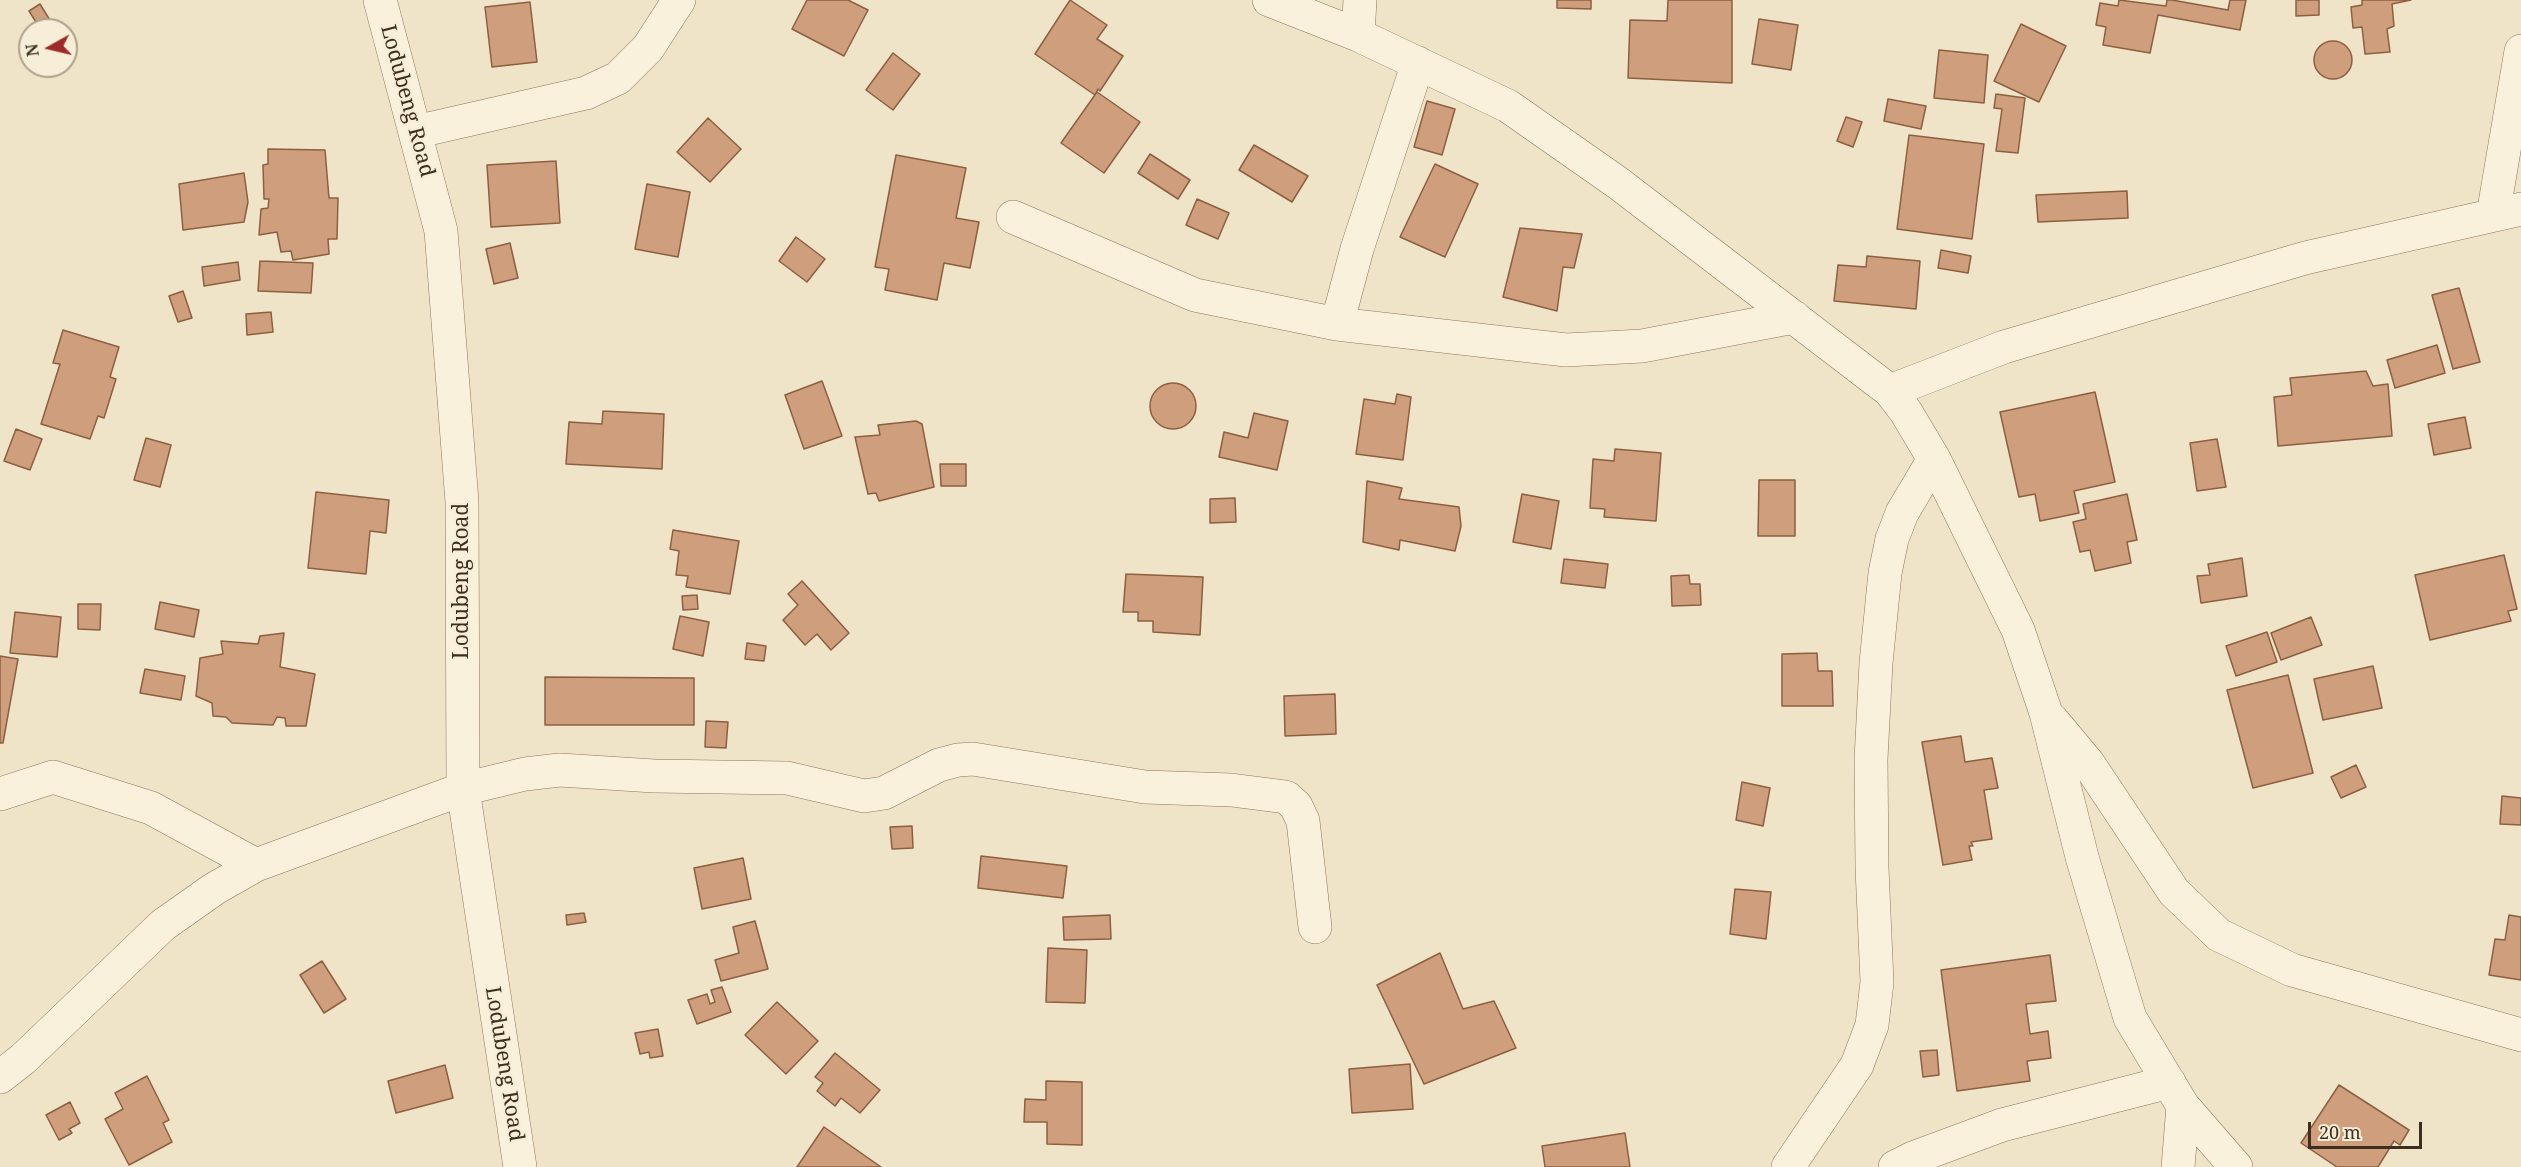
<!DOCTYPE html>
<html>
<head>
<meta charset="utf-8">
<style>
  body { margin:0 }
  #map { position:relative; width:2521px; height:1167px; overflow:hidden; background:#f0e4c8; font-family:"Noto Serif",serif }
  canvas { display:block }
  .north { position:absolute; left:18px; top:18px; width:60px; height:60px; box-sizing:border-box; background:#f7eed8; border:2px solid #ada18e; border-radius:50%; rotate:262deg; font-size:16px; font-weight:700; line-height:24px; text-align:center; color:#3d2e20 }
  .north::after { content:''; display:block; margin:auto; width:21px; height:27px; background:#9e2a2b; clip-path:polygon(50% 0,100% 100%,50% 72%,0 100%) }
  .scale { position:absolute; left:2308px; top:1122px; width:114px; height:27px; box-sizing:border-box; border:3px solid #3d2e20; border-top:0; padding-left:8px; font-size:18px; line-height:21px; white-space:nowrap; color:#3d2e20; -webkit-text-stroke:4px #f7eed8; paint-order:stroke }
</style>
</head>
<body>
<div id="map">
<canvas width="2521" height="1167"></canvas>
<div class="north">N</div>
<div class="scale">20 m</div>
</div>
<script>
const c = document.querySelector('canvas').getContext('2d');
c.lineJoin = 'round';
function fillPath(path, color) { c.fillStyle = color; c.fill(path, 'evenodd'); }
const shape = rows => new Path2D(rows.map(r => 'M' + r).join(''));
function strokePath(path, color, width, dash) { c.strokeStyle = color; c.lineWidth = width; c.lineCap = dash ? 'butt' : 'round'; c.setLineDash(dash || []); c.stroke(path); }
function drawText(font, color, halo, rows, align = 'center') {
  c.font = font + ' "Noto Serif",serif'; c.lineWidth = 4.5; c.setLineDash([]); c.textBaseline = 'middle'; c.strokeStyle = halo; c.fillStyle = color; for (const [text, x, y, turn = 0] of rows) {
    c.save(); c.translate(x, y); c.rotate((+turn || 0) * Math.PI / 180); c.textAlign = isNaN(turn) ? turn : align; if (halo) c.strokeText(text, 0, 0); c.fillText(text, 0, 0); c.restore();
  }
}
const building = shape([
  [807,0,848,0,868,10,844,56,792,29,807,0],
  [1070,0,1107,25,1097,39,1123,56,1100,91,1098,89,1095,95,1035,54,1070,0],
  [1557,0,1591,0,1591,9,1557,8,1557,0],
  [1668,0,1732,0,1732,83,1628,78,1630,20,1667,21,1668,0],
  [2119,0,2166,6,2167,0,2172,0,2228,10,2230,0,2246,0,2240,30,2158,15,2150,53,2103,45,2106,27,2096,25,2100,3,2118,6,2119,0],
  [2296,0,2319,0,2319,15,2296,16,2296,0],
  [2362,0,2411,0,2392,4,2394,26,2387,29,2390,52,2365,54,2362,27,2353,28,2351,7,2362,5,2362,0],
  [530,2,537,62,492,67,485,7,530,2],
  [40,4,56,30,41,30,29,11,40,4],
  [1759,19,1798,25,1791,70,1752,64,1759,19],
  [2021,24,2066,46,2039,102,1994,81,2021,24],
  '2314 60a19 19 0 1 1 38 0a19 19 0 1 1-38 0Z',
  [1939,50,1988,55,1984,103,1934,98,1939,50],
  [893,53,920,74,893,110,866,90,893,53],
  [1097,92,1140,122,1104,173,1061,143,1097,92],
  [1996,94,2025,98,2018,153,1996,151,2002,109,1994,108,1996,94],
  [1888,99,1926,106,1921,129,1884,121,1888,99],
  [1427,101,1455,109,1442,155,1414,147,1427,101],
  [1846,117,1862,122,1853,147,1837,141,1846,117],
  [708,118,741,149,710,182,677,152,708,118],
  [1909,135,1984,144,1972,239,1897,229,1909,135],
  [1254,145,1308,176,1292,202,1239,170,1254,145],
  [268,149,325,150,329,198,338,198,337,239,328,239,329,254,293,260,291,251,281,252,277,232,259,235,261,209,268,208,269,199,264,199,263,165,268,164,268,149],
  [1150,154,1190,180,1178,199,1138,173,1150,154],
  [896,155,966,168,956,218,979,222,970,268,944,263,937,300,885,290,889,269,875,267,896,155],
  [556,161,560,223,491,227,487,165,556,161],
  [1435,164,1478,184,1445,257,1400,237,1435,164],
  [244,173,248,202,244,222,183,230,179,184,244,173],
  [647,184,690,192,678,257,635,249,647,184],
  [2127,191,2128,218,2038,222,2036,195,2127,191],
  [1197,199,1229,213,1218,239,1186,225,1197,199],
  [1520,228,1582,234,1574,268,1563,267,1557,311,1503,297,1520,228],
  [796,237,825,259,807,282,779,261,796,237],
  [510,243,518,278,494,284,486,249,510,243],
  [1941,250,1971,256,1968,273,1938,268,1941,250],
  [1867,256,1920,261,1916,309,1834,301,1838,265,1866,267,1867,256],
  [260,261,313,263,311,293,258,291,260,261],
  [238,262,240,280,204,286,202,267,238,262],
  [2459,288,2480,362,2453,369,2432,295,2459,288],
  [183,291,192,318,178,322,169,296,183,291],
  [271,312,273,332,247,335,246,314,271,312],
  [63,330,119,347,110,377,116,379,104,418,98,416,90,439,41,424,60,364,53,363,63,330],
  [2437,345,2445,373,2395,388,2387,360,2437,345],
  [2366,371,2373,386,2388,384,2392,436,2278,446,2274,397,2292,395,2290,378,2366,371],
  [822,381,842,436,804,449,785,395,822,381],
  '1150 406a23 23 0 1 1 46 0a23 23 0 1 1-46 0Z',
  [2095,392,2115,482,2074,491,2079,513,2040,521,2035,494,2019,497,2000,412,2095,392],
  [1397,394,1411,397,1403,460,1356,454,1364,399,1395,404,1397,394],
  [603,411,664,414,662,469,566,464,569,422,602,424,603,411],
  [1254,413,1288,421,1277,470,1219,457,1224,432,1248,438,1254,413],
  [2465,417,2471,448,2434,455,2428,424,2465,417],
  [916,421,922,424,934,487,879,501,876,493,868,494,855,437,880,435,878,425,916,421],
  [16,429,42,439,30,470,4,461,16,429],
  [146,438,171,445,160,487,134,480,146,438],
  [2217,439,2226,487,2197,491,2190,443,2217,439],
  [1615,449,1661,453,1656,521,1604,517,1605,509,1590,508,1593,459,1614,461,1615,449],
  [940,464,966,464,966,486,941,486,940,464],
  [1759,480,1795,480,1795,536,1758,536,1759,480],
  [1367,481,1402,488,1399,499,1459,507,1461,526,1455,551,1400,540,1399,550,1363,542,1367,481],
  [316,492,389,500,386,533,370,531,366,574,308,568,316,492],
  [1522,494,1559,501,1551,549,1513,542,1522,494],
  [2127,494,2137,540,2127,542,2131,563,2095,571,2090,550,2080,552,2073,522,2086,519,2083,504,2127,494],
  [1235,498,1236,522,1210,523,1210,499,1235,498],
  [673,530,739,541,730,594,686,587,688,576,676,575,679,551,670,549,673,530],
  [2504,555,2517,609,2508,611,2511,621,2430,640,2415,575,2504,555],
  [2242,558,2247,596,2201,603,2197,576,2210,575,2208,564,2242,558],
  [1564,559,1608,564,1605,588,1561,583,1564,559],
  [1126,574,1203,577,1200,635,1153,632,1153,621,1138,621,1138,612,1123,612,1126,574],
  [1689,575,1690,584,1700,584,1701,605,1672,606,1671,576,1689,575],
  [802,581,849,633,831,650,817,634,805,645,783,620,798,605,788,594,802,581],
  [697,595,698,609,683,610,682,596,697,595],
  [160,602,199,610,194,637,155,629,160,602],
  [78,604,101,604,100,630,78,629,78,604],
  [15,612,61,617,57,657,10,653,15,612],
  [680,616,709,622,703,656,673,649,680,616],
  [2311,617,2322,645,2281,660,2271,633,2311,617],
  [2267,632,2277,662,2236,676,2226,646,2267,632],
  [284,633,280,667,315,674,306,726,286,726,285,718,277,717,273,725,232,723,226,717,213,716,212,703,196,696,200,658,223,654,221,641,258,644,260,636,284,633],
  [747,643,766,646,764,661,745,659,747,643],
  [1817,653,1818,671,1832,671,1833,706,1782,706,1782,654,1817,653],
  [0,656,18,659,3,743,0,743,0,656],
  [2373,666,2382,708,2323,720,2314,679,2373,666],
  [145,669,185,676,181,700,140,693,145,669],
  [2288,675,2313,773,2253,788,2227,690,2288,675],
  [545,677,694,678,694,725,545,725,545,677],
  [1335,694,1336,734,1285,736,1284,696,1335,694],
  [706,721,728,722,726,748,705,747,706,721],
  [1961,736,1965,762,1992,758,1998,788,1984,790,1992,839,1971,842,1973,846,1969,846,1972,860,1943,865,1922,742,1961,736],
  [2356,765,2366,787,2341,798,2331,777,2356,765],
  [1742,782,1770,788,1763,826,1736,820,1742,782],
  [2502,796,2521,798,2521,825,2500,824,2502,796],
  [912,826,913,848,892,849,890,827,912,826],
  [981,856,1067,866,1063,898,978,888,981,856],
  [743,858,751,899,702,909,694,868,743,858],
  [1735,889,1771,892,1766,939,1730,934,1735,889],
  [584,913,586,922,567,925,566,915,584,913],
  [1110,915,1111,939,1064,940,1063,917,1110,915],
  [2509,915,2521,917,2521,980,2489,975,2495,939,2505,940,2509,915],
  [755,921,768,969,721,981,715,960,739,953,733,927,755,921],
  [1048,948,1087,950,1085,1003,1046,1002,1048,948],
  [1440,953,1463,1009,1494,1001,1516,1048,1424,1084,1377,985,1440,953],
  [2050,955,2056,1001,2026,1004,2030,1034,2048,1031,2051,1058,2027,1061,2030,1081,1957,1091,1941,970,2050,955],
  [322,961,346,999,324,1013,300,975,322,961],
  [722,987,731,1012,697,1024,688,1000,707,994,710,1004,715,1002,711,990,722,987],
  [777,1002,818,1041,786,1074,745,1035,777,1002],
  [658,1029,663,1056,650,1058,649,1052,640,1054,635,1033,658,1029],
  [1937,1050,1939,1075,1923,1077,1920,1051,1937,1050],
  [835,1053,880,1090,860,1113,841,1098,835,1106,817,1091,823,1083,815,1077,835,1053],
  [1410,1064,1413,1109,1352,1113,1349,1069,1410,1064],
  [445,1065,453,1098,396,1113,388,1081,445,1065],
  [147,1076,169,1120,163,1123,172,1142,129,1165,105,1119,123,1109,115,1093,147,1076],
  [1046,1081,1082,1082,1082,1145,1047,1144,1047,1122,1024,1122,1025,1099,1046,1100,1046,1081],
  [2339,1085,2409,1130,2400,1145,2394,1141,2378,1167,2337,1167,2301,1143,2339,1085],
  [70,1102,80,1123,69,1129,72,1133,59,1140,46,1115,70,1102],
  [824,1127,881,1167,797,1167,824,1127],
  [1625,1133,1630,1167,1545,1167,1542,1146,1625,1133]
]);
const minor = shape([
  [380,0,441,231,462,502,463,789,520,1167],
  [1269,0,1358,35,1508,106,1618,183,1890,391,1906,412,1934,459,2018,630,2046,713,2082,857,2130,1018,2183,1106,2236,1167],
  [1358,35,1360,0],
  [415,132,586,93,618,78,648,48,679,0],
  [2493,215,2521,51],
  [1013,217,1195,295,1337,324,1566,350,1642,346,1794,317],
  [1337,324,1357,249,1418,63],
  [1890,391,2004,347,2305,258,2521,209],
  [2052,720,2088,763,2174,892,2219,935,2292,970,2521,1035],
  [0,794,53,777,151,808,256,865],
  [0,1077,23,1059,163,925,214,889,256,865,463,789,525,774,560,770,654,776,787,778,864,796,884,793,939,765,958,760,973,759,1145,787,1231,790,1286,797,1296,806,1303,821,1315,927],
  [1788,1167,1857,1065,1872,1025,1877,982,1872,868,1871,759,1876,663,1885,573,1892,539,1902,513,1934,459],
  [1895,1167,1913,1158,2002,1125,2169,1082],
  [2178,1167,2183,1106]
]);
const streetNames = [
  ["Lodubeng Road",407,101,75],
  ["Lodubeng Road",462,581,-90],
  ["Lodubeng Road",504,1064,81]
];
fillPath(building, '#cf9f7d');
strokePath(building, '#8d5f41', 1.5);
strokePath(minor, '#8d765c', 34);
strokePath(minor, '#faf1dc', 33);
drawText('21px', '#3d2e20', '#f7eed8', streetNames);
</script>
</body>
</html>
